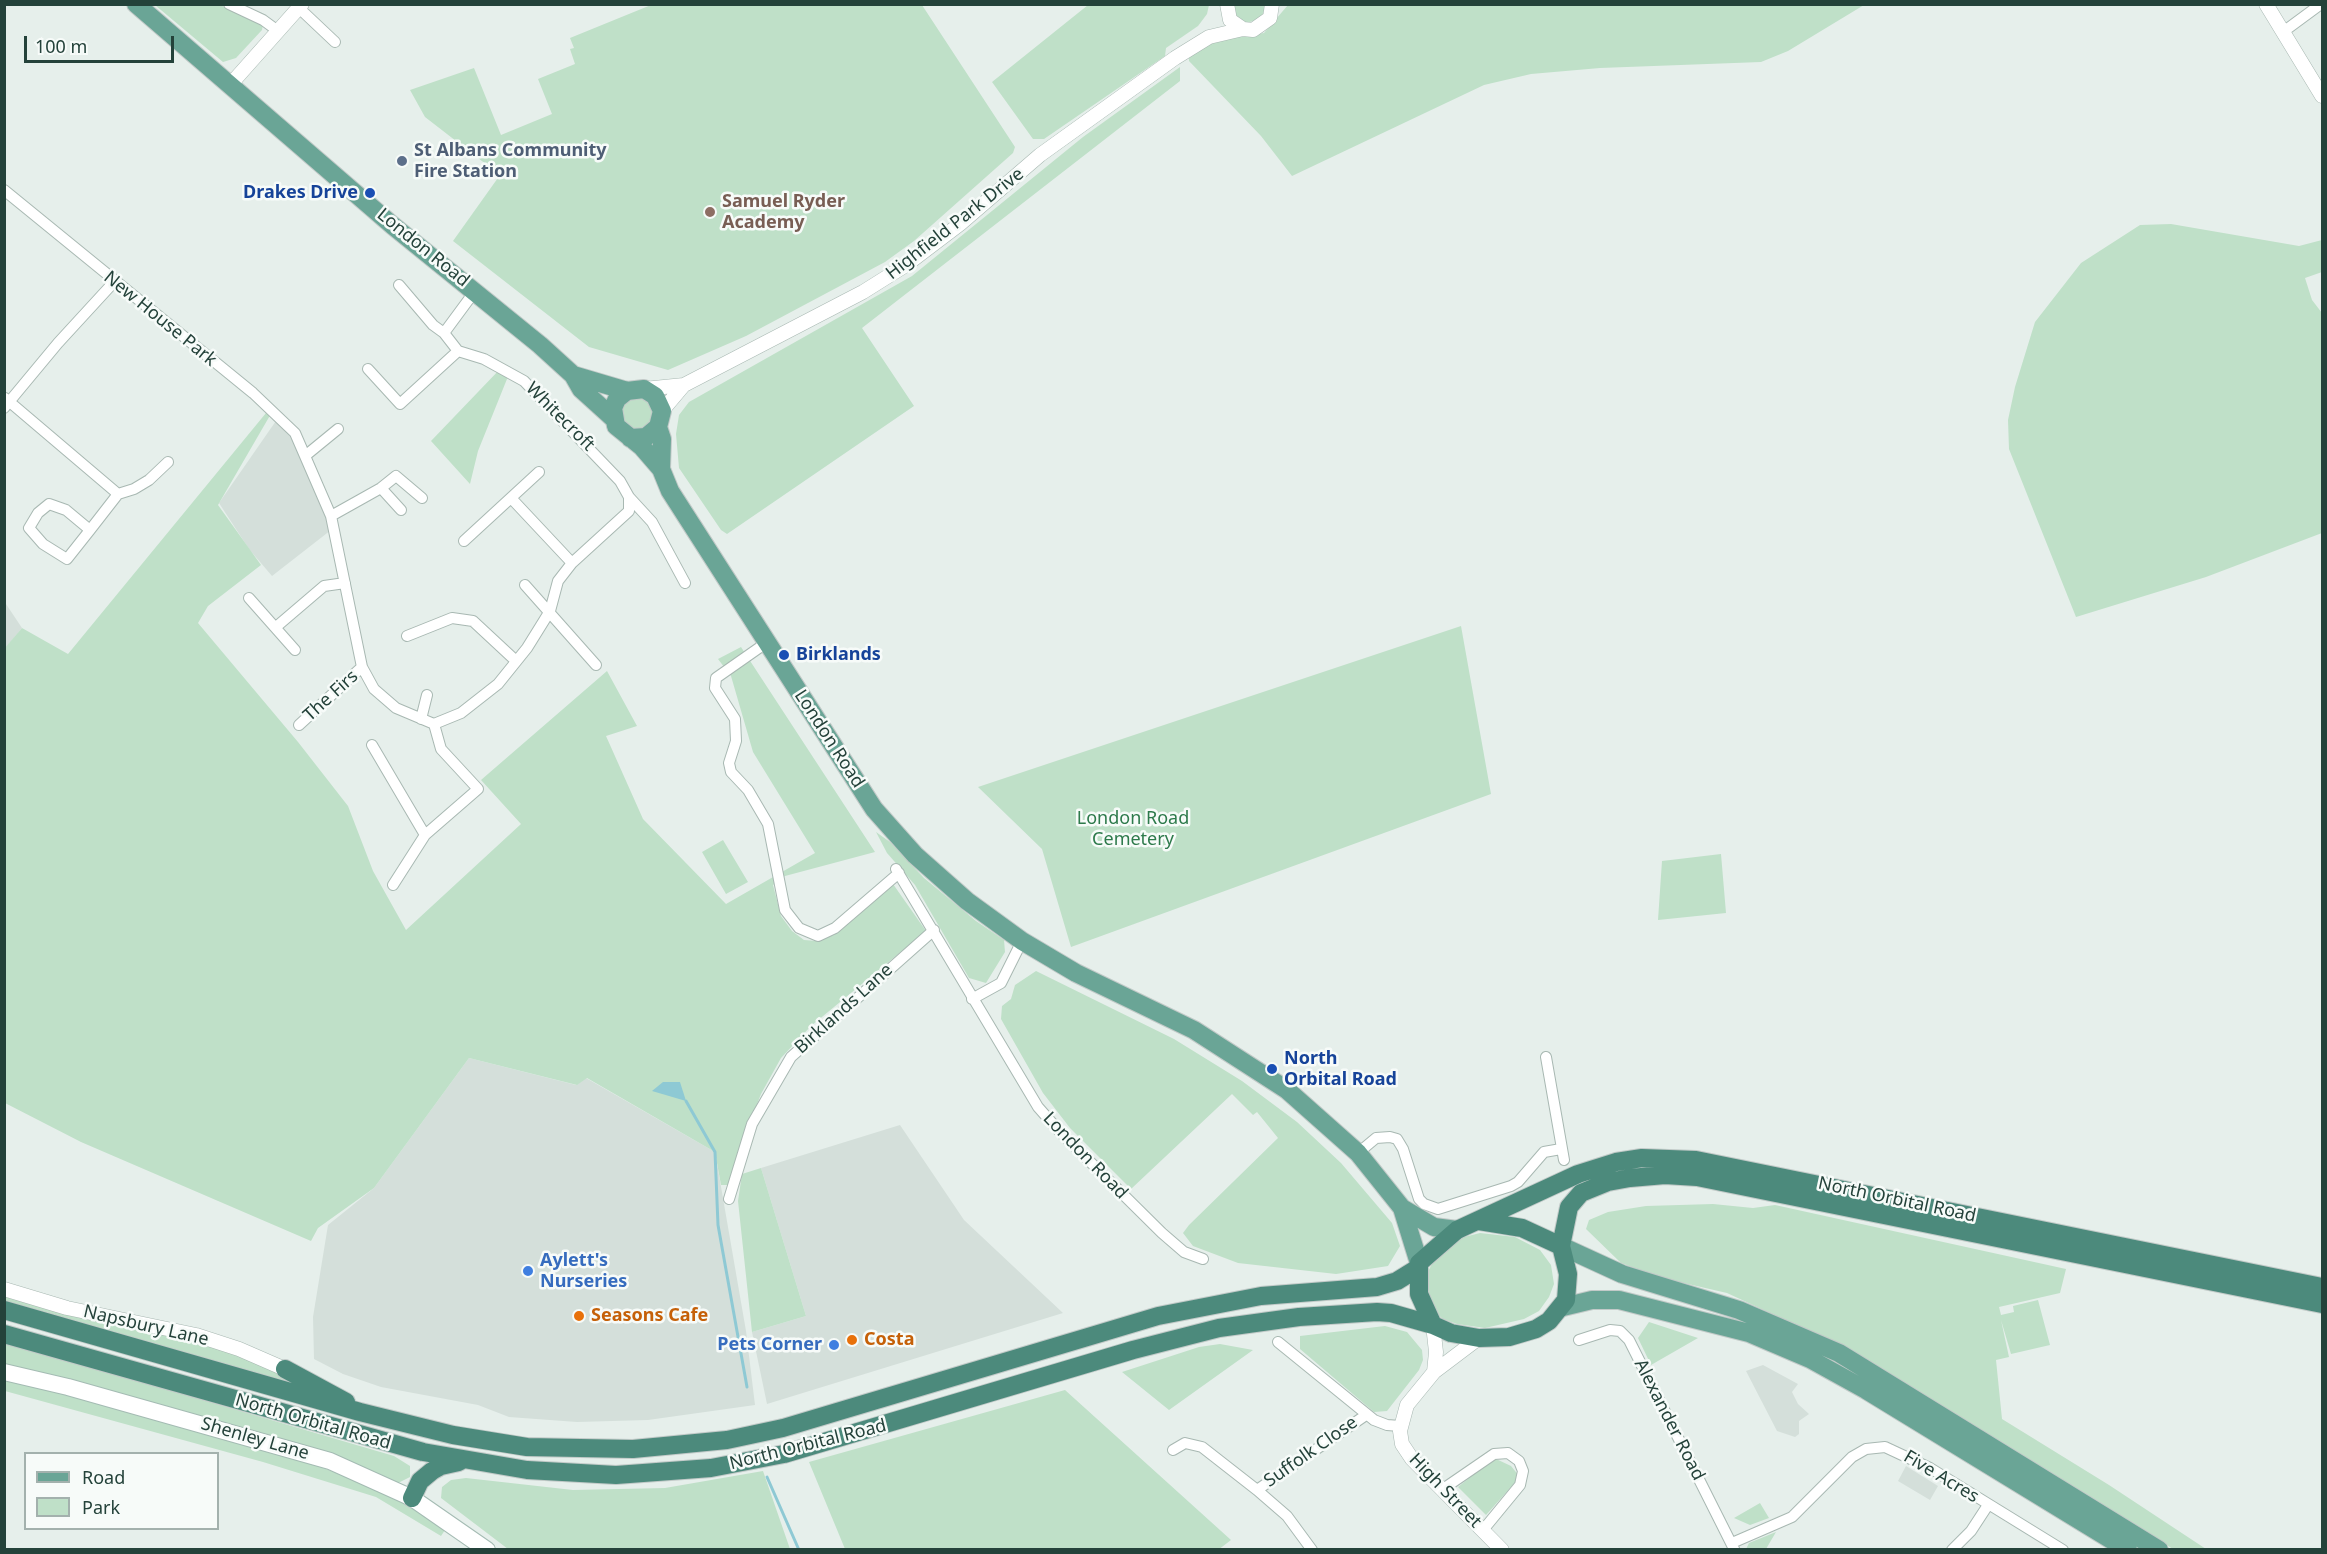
<!DOCTYPE html>
<html>
<head>
<meta charset="utf-8">
<style>
  body { margin:0 }
  #map { position:relative; width:2327px; height:1554px; overflow:hidden; background:#e6efeb; font-family:"Noto Sans",sans-serif }
  canvas { display:block }
  .frame { position:absolute; inset:0; border:6px solid #24423a; pointer-events:none }
  .legend { position:absolute; left:24px; top:1452px; width:195px; height:78px; box-sizing:border-box; background:#f7fbf9; border:2px solid #a3b1ad; margin:0; padding:8px 10px; list-style:none; font-size:18px; color:#24423a }
  .legend li { display:flex; align-items:center; gap:12px; height:30px }
  .legend b { width:30px; border:2px solid #a3b1ad }
  .scale { position:absolute; left:24px; top:36px; width:150px; height:27px; box-sizing:border-box; border:3px solid #24423a; border-top:0; padding-left:8px; font-size:18px; line-height:21px; white-space:nowrap; color:#24423a; -webkit-text-stroke:4px #f7fbf9; paint-order:stroke }
</style>
</head>
<body>
<div id="map">
<canvas width="2327" height="1554"></canvas>
<div class="frame"></div>
<ul class="legend">
<li><b style="height:8px;background:#6aa596"></b>Road</li>
<li><b style="height:16px;background:#bfe0c8"></b>Park</li>
</ul>
<div class="scale">100 m</div>
</div>
<script>
const c = document.querySelector('canvas').getContext('2d');
c.lineJoin = 'round';
function fillPath(path, color) { c.fillStyle = color; c.fill(path, 'evenodd'); }
const shape = rows => new Path2D(rows.map(r => 'M' + r).join(''));
function strokePath(path, color, width, dash) { c.strokeStyle = color; c.lineWidth = width; c.lineCap = dash ? 'butt' : 'round'; c.setLineDash(dash || []); c.stroke(path); }
function drawText(font, color, halo, rows, align = 'center') {
  c.font = font + ' "Noto Sans",sans-serif'; c.lineWidth = 5; c.setLineDash([]); c.textBaseline = 'middle'; c.strokeStyle = halo; c.fillStyle = color; for (const [text, x, y, turn = 0] of rows) {
    c.save(); c.translate(x, y); c.rotate((+turn || 0) * Math.PI / 180); c.textAlign = isNaN(turn) ? turn : align; if (halo) c.strokeText(text, 0, 0); c.fillText(text, 0, 0); c.restore();
  }
}
const built = shape([
  [278,418,303,456,331,530,272,576,249,549,219,503],
  [4,601,22,628,5,649,4,649],
  [469,1058,576,1085,586,1078,715,1152,746,1331,755,1405,648,1420,577,1422,509,1417,478,1405,381,1387,343,1374,314,1359,313,1317,328,1225,374,1188],
  [900,1125,964,1220,1063,1313,767,1404,752,1332,806,1316,761,1168],
  [1763,1365,1798,1384,1792,1392,1798,1404,1809,1414,1799,1421,1799,1434,1795,1437,1777,1431,1746,1371],
  [1906,1466,1938,1486,1930,1500,1898,1481]
]);
const green = shape([
  [1234,4,1265,5,1265,9,1261,18,1247,23,1235,15],
  [155,5,220,5,263,24,262,30,236,58,223,62],
  [651,5,922,5,1015,147,1013,153,914,241,885,262,746,336,668,370,589,347,453,241,500,175,425,117,410,90,474,68,501,135,552,114,538,79,575,64,570,49,574,48,570,38],
  [1088,5,1209,5,1207,14,1198,26,1166,48,1165,56,1044,139,1033,139,992,82],
  [1288,5,1864,5,1788,51,1761,62,1600,68,1531,74,1484,85,1292,176,1261,136,1189,61,1189,55,1214,41,1264,33],
  [1180,67,1180,81,862,328,914,406,727,534,721,530,679,468,676,434,679,415,689,402,912,276,1083,137],
  [2171,224,2299,246,2322,240,2322,272,2305,278,2312,300,2322,313,2322,533,2206,577,2076,617,2009,449,2008,420,2015,387,2035,322,2081,263,2140,225],
  [501,368,509,374,478,451,470,484,431,441],
  [639,396,650,401,656,417,639,432,624,425,621,409,628,399],
  [272,412,218,505,261,565,208,606,198,623,298,742,348,806,373,871,406,930,521,824,481,780,607,671,637,726,606,736,643,819,726,904,815,853,753,752,731,676,718,659,741,647,875,852,785,876,773,885,781,916,792,931,804,940,817,941,834,935,893,884,926,931,811,1026,781,1058,761,1094,738,1153,729,1185,721,1185,715,1152,587,1078,577,1085,469,1058,374,1188,318,1228,311,1241,81,1142,5,1103,4,649,22,628,68,654,266,413],
  [1461,626,1491,794,1071,947,1042,849,978,787],
  [876,832,890,842,924,878,976,921,1004,940,1005,952,986,983,969,978,915,885,887,853],
  [723,840,748,882,726,894,702,852],
  [1721,854,1726,913,1658,920,1662,861],
  [1036,971,1174,1039,1242,1081,1297,1122,1341,1163,1392,1223,1400,1246,1388,1266,1336,1274,1238,1263,1193,1246,1183,1233,1189,1225,1278,1138,1257,1112,1253,1115,1232,1094,1131,1189,1070,1128,1043,1093,1001,1019,1002,1006,1011,999,1015,985],
  [761,1168,806,1316,752,1332,738,1201,742,1174],
  [1713,1204,1753,1208,1775,1205,2066,1269,2060,1293,1999,1307,2001,1315,2014,1312,2013,1306,2038,1300,2050,1345,2011,1354,2001,1320,2009,1357,1996,1360,2002,1419,2109,1485,2206,1549,2173,1549,1833,1342,1727,1293,1662,1278,1621,1263,1586,1229,1589,1220,1608,1212,1646,1206],
  [1480,1233,1515,1237,1540,1250,1551,1265,1554,1284,1549,1297,1539,1311,1524,1319,1485,1328,1457,1324,1443,1319,1431,1309,1424,1279,1433,1262,1448,1247,1464,1237],
  [4,1295,211,1344,292,1376,290,1383,5,1302],
  [1649,1322,1698,1338,1651,1365,1638,1338],
  [1385,1326,1407,1332,1422,1350,1423,1360,1419,1370,1387,1411,1374,1412,1300,1349,1300,1336],
  [5,1342,394,1456,410,1466,410,1477,398,1483,334,1455,5,1366],
  [1220,1344,1253,1350,1169,1410,1122,1372,1199,1347],
  [4,1379,56,1390,270,1449,362,1482,394,1497,445,1530,441,1536,376,1497,263,1462,5,1391],
  [1065,1390,1231,1540,1218,1550,845,1549,809,1462],
  [1494,1458,1511,1466,1520,1477,1486,1515,1458,1487],
  [763,1471,790,1549,508,1549,441,1498,442,1487,451,1480,466,1478,573,1490,665,1488],
  [1760,1503,1769,1518,1750,1525,1734,1518],
  [1776,1532,1766,1549,1746,1549,1749,1543]
]);
const water = shape([
  [663,1082,680,1082,686,1101,652,1091]
]);
const stream = shape([
  [686,1101,715,1152,718,1225,747,1387],
  [767,1477,799,1550]
]);
const minor = shape([
  [229,4,263,20,278,31],
  [299,8,335,42],
  [2283,32,2321,4],
  [4,190,253,393,295,433,331,516,362,667,374,689,396,708,434,724,461,713,498,684,527,648,550,611,558,581,572,563,629,511,629,497,620,481,524,381,484,359,458,351,444,333,475,291],
  [399,285,433,325,444,333],
  [368,369,400,404,458,351],
  [5,398,118,494],
  [4,408,58,343,114,282],
  [305,456,338,429],
  [381,488,401,510],
  [629,497,652,522,685,583],
  [511,498,572,563],
  [331,516,381,488,396,476,422,498],
  [90,530,66,510,49,504,38,513,29,528,43,544,67,559,90,530,118,494,134,489,149,480,168,462],
  [464,541,539,472],
  [525,585,596,665],
  [249,598,295,650],
  [276,627,324,586,345,583],
  [407,636,452,618,473,621,516,661],
  [766,643,716,678,715,688,735,719,736,741,729,763,731,772,748,790,768,824,785,910,799,928,818,936,835,928,899,873],
  [421,719,427,695],
  [299,725,362,667],
  [372,745,425,835,478,789,441,749,434,724],
  [896,869,1038,1107,1060,1132,1162,1233,1184,1252,1203,1259],
  [393,885,425,835],
  [972,999,1001,983,1022,941],
  [1546,1057,1564,1160],
  [1358,1153,1376,1138,1390,1137,1397,1139,1403,1149,1419,1199,1424,1204,1438,1209,1511,1186,1518,1182,1544,1152,1561,1149],
  [729,1199,752,1124,791,1057,934,930],
  [1579,1340,1610,1330,1620,1331,1629,1340,1734,1549],
  [1278,1342,1374,1420,1387,1425,1400,1426],
  [1173,1450,1185,1443,1202,1447,1257,1490,1366,1415],
  [1443,1489,1494,1454,1508,1453,1519,1461,1523,1471,1520,1485,1483,1530],
  [1257,1490,1287,1516,1312,1550],
  [1732,1543,1792,1517,1852,1457,1866,1449,1885,1447,1930,1468,2063,1550],
  [1952,1550,1971,1531,1988,1505]
]);
const tertiary = shape([
  [1227,4,1230,20,1243,29,1253,30,1270,18,1272,4],
  [2266,4,2322,96],
  [230,85,302,4],
  [644,389,684,385],
  [662,411,684,385,863,292,906,265,960,224,1040,155,1175,58,1209,37,1243,29],
  [4,1289,67,1308,196,1335,239,1349,285,1369],
  [1433,1325,1436,1352,1434,1372],
  [1479,1338,1434,1372,1407,1405,1400,1431,1402,1444,1412,1459,1502,1550]
]);
const secondary = shape([
  [4,1372,68,1387,330,1461,412,1498,487,1550]
]);
const primary = shape([
  [136,4,392,225,540,345,573,375,581,389,613,418],
  [573,375,627,391,644,389,655,396,662,411,658,427,646,437,630,438],
  [627,391,617,399,613,408,616,426,642,447,661,469,670,491,874,809,915,855,967,901,1022,941,1076,973,1194,1030,1287,1090,1358,1153,1402,1208,1434,1227,1457,1230],
  [658,427,662,439,661,469],
  [1402,1208,1419,1263],
  [1561,1246,1622,1274,1739,1310,1839,1353,2159,1550],
  [1563,1307,1592,1300,1619,1300,1749,1333,1810,1359,1866,1390,2128,1550]
]);
const trunk = shape([
  [1479,1221,1522,1228,1561,1246,1568,1274,1566,1300,1549,1321,1536,1329,1509,1337,1479,1338,1451,1333,1433,1325,1419,1294,1419,1263,1457,1230,1578,1174,1616,1162,1642,1158,1696,1160,2322,1287],
  [1561,1246,1569,1207,1581,1193,1608,1182,1630,1178,1665,1175,1697,1177,2322,1304],
  [4,1310,360,1412,453,1435,527,1447,633,1449,727,1440,783,1428,1158,1316,1261,1296,1377,1287,1397,1281,1418,1268],
  [4,1334,423,1452,527,1470,616,1475,711,1468,784,1454,1133,1350,1219,1328,1299,1317,1377,1312,1391,1313,1433,1325],
  [285,1369,346,1402],
  [412,1498,420,1481,432,1471,441,1466,459,1462]
]);
const markers = [
  [402,161,6,"#5c6f8a"],
  [370,193,6,"#1a4fb4"],
  [710,212,6,"#8d6e63"],
  [784,655,6,"#1a4fb4"],
  [1272,1069,6,"#1a4fb4"],
  [528,1271,6,"#3f7fe0"],
  [579,1316,6,"#e8710a"],
  [852,1340,6,"#e8710a"],
  [834,1345,6,"#3f7fe0"]
];
const serviceNames = [
  ["St Albans Community",414,151],
  ["Fire Station",414,172]
];
const transitNames = [
  ["Drakes Drive",358,193,"right"],
  ["Birklands",796,655],
  ["North",1284,1059],
  ["Orbital Road",1284,1080]
];
const educationNames = [
  ["Samuel Ryder",722,202],
  ["Academy",722,223]
];
const streetNames = [
  ["Highfield Park Drive",955,224,-38],
  ["London Road",423,248,39],
  ["New House Park",160,319,39],
  ["Whitecroft",560,417,45],
  ["The Firs",331,696,-42],
  ["London Road",829,739,57],
  ["Birklands Lane",844,1009,-42],
  ["London Road",1085,1156,46],
  ["North Orbital Road",1897,1200,12],
  ["Napsbury Lane",146,1326,13],
  ["Alexander Road",1669,1420,63],
  ["North Orbital Road",313,1422,16],
  ["Shenley Lane",255,1439,16],
  ["North Orbital Road",808,1445,-14],
  ["Suffolk Close",1311,1452,-35],
  ["Five Acres",1941,1477,31],
  ["High Street",1445,1491,46]
];
const parkNames = [
  ["London Road",1133,819],
  ["Cemetery",1133,840]
];
const shopNames = [
  ["Aylett's",540,1261],
  ["Nurseries",540,1282],
  ["Pets Corner",822,1345,"right"]
];
const foodNames = [
  ["Seasons Cafe",591,1316],
  ["Costa",864,1340]
];
fillPath(built, '#d4dfda');
fillPath(green, '#bfe0c8');
fillPath(water, '#8ec9d4');
strokePath(stream, '#8ec9d4', 3);
strokePath(minor, '#a8b8b2', 12);
strokePath(tertiary, '#a8b8b2', 15);
strokePath(secondary, '#a4bbb3', 18);
strokePath(primary, '#c2cac8', 20);
strokePath(trunk, '#c2cac8', 20);
strokePath(minor, '#fff', 10);
strokePath(tertiary, '#fff', 14);
strokePath(secondary, '#fff', 16);
strokePath(primary, '#6aa596', 18);
strokePath(trunk, '#4c8a7c', 18);
for (const [x, y, r, color] of markers) { const dot = new Path2D(); dot.arc(x, y, r, 0, 2 * Math.PI); c.fillStyle = color; c.fill(dot); strokePath(dot, '#f7fbf9', 2); }
drawText('bold 18px', '#4e5e75', '#f7fbf9', serviceNames, 'left');
drawText('bold 18px', '#164399', '#f7fbf9', transitNames, 'left');
drawText('bold 18px', '#785e54', '#f7fbf9', educationNames, 'left');
drawText('18px', '#24423a', '#f7fbf9', streetNames);
drawText('18px', '#2d7a4b', '#f7fbf9', parkNames);
drawText('bold 18px', '#366cbe', '#f7fbf9', shopNames, 'left');
drawText('bold 18px', '#c56008', '#f7fbf9', foodNames, 'left');
</script>
</body>
</html>
